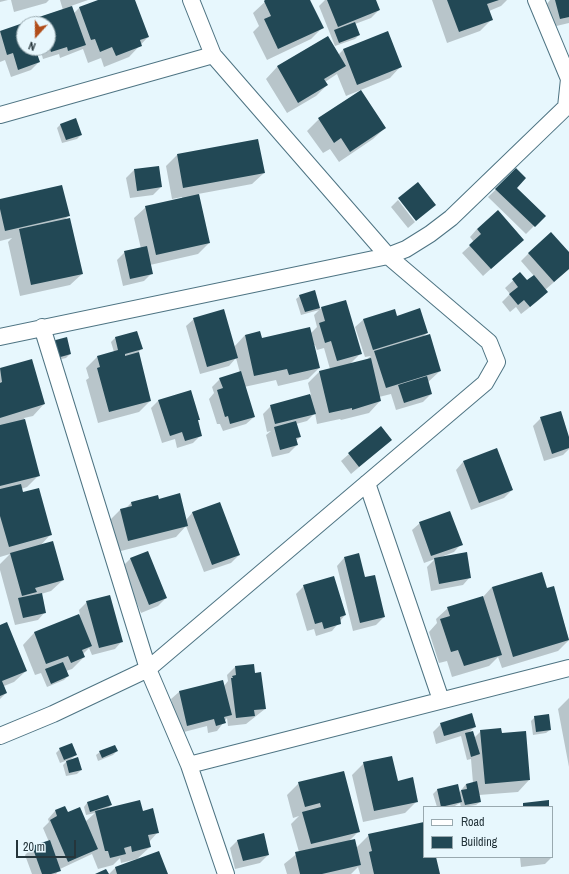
<!DOCTYPE html>
<html>
<head>
<meta charset="utf-8">
<style>
  body { margin:0 }
  #map { position:relative; width:569px; height:874px; overflow:hidden; background:#e7f7fd; font-family:"Archivo Narrow",sans-serif }
  canvas { display:block }
  .legend { position:absolute; left:423px; top:806px; width:130px; height:52px; box-sizing:border-box; background:#e7f7fd; border:1px solid #99a9af; margin:0; padding:5px 7px; list-style:none; font-size:12px; color:#25353b }
  .legend li { display:flex; align-items:center; gap:8px; height:20px }
  .legend b { width:20px; border:1px solid #99a9af }
  .north { position:absolute; left:16px; top:16px; width:40px; height:40px; box-sizing:border-box; background:#e7f7fd; border:1px solid #99a9af; border-radius:50%; rotate:201deg; font-size:11px; font-weight:700; line-height:16px; text-align:center; color:#25353b }
  .north::after { content:''; display:block; margin:auto; width:14px; height:18px; background:#b14d1a; clip-path:polygon(50% 0,100% 100%,50% 72%,0 100%) }
  .scale { position:absolute; left:16px; top:840px; width:60px; height:18px; box-sizing:border-box; border:2px solid #25353b; border-top:0; padding-left:5px; font-size:12px; line-height:14px; white-space:nowrap; color:#25353b; -webkit-text-stroke:3px #e7f7fd; paint-order:stroke }
</style>
</head>
<body>
<div id="map">
<canvas width="569" height="874"></canvas>
<ul class="legend">
<li><b style="height:5px;background:#fff"></b>Road</li>
<li><b style="height:11px;background:#224855"></b>Building</li>
</ul>
<div class="north">N</div>
<div class="scale">20 m</div>
</div>
<script>
const c = document.querySelector('canvas').getContext('2d');
c.lineJoin = 'round';
function fillPath(path, color) { c.fillStyle = color; c.fill(path, 'evenodd'); }
const shape = rows => new Path2D(rows.map(r => 'M' + r).join(''));
function strokePath(path, color, width, dash) { c.strokeStyle = color; c.lineWidth = width; c.lineCap = dash ? 'butt' : 'round'; c.setLineDash(dash || []); c.stroke(path); }
const shadow = shape([
  [0,0,8,0,0,2],
  [11,0,49,0,46,3,14,12],
  [60,0,88,0,71,6,74,13,79,8,101,0,134,0,148,37,129,57,104,67,101,58,88,63,83,49,60,58,59,54,43,59,40,48,48,48,48,24,33,24,40,18,63,10],
  [267,0,311,0,309,1,322,28,311,39,267,60,253,32,259,26,253,13],
  [325,0,375,0,379,10,371,18,355,24,359,35,355,39,335,46,319,6],
  [432,0,507,0,501,6,489,11,492,19,480,31,447,43],
  [550,0,569,0,569,23,552,27,547,4],
  [26,23,24,24,24,48,34,48,39,62,31,70,11,77,5,60,0,62,0,32],
  [387,33,401,66,390,78,346,96,337,74,325,82,327,85,316,96,287,113,266,79,277,67,328,37,338,55,343,50],
  [360,92,385,128,373,139,339,162,330,149,323,153,307,131,319,119],
  [61,124,81,135,77,139,62,143,57,128],
  [177,155,264,173,252,184,198,194,209,243,198,254,150,265,152,273,144,281,123,286,117,260,125,252,141,249,134,218,146,207,183,199,182,197,172,199,166,166],
  [134,170,161,187,153,195,130,198,126,178],
  [516,170,515,188,544,216,526,234,488,197],
  [0,200,68,216,64,221,82,274,70,285,20,296,8,242,12,238,0,241],
  [398,200,415,222,408,228,391,207],
  [477,229,515,247,483,276,462,253,474,242,470,237],
  [529,253,569,253,569,269,545,290,547,292,539,300,521,314,516,307,510,312,502,302,510,294,505,288,520,274,527,282,534,276,521,261],
  [314,291,320,309,322,308,360,354,350,364,366,360,371,356,365,357,355,327,363,320,396,317,427,333,423,337,440,371,427,383,431,394,423,402,396,410,391,394,379,397,380,401,369,413,341,420,340,419,317,424,315,413,307,421,296,424,300,437,296,441,297,445,289,453,272,457,266,435,271,431,267,432,263,414,271,406,311,395,308,383,320,371,330,369,324,348,317,350,315,345,314,345,319,368,308,379,278,386,276,380,244,387,254,417,246,424,223,431,220,424,217,424,209,399,214,393,212,387,220,379,240,373,236,358,229,366,200,374,186,326,194,319,234,347,245,335,260,332,262,339,311,333,317,327,314,315,319,310,301,315,296,299,300,296],
  [137,332,141,349,138,353,150,401,139,412,98,423,86,380,89,378,86,368,97,357,114,352,111,342,115,338],
  [49,345,70,354,66,358,53,361],
  [31,360,44,404,33,416,24,418,38,476,27,487,21,489,22,494,51,534,40,546,63,580,51,591,41,594,45,612,38,620,15,625,0,570,0,564,10,554,0,557,0,369],
  [159,400,199,419,197,421,201,435,193,443,177,448,175,439,162,443,151,408],
  [541,418,569,438,569,449,563,455,544,461,533,426],
  [383,447,351,474,341,461,349,454],
  [463,462,512,490,504,498,471,510,456,470],
  [158,500,186,520,192,513,219,504,239,555,231,563,204,572,186,526,176,537,117,552,109,521,120,510,126,508,132,502],
  [420,523,461,544,454,552,441,557,470,577,463,585,431,591,427,567,435,559,424,563,412,530],
  [147,553,166,598,158,606,141,613,122,567,130,559],
  [344,558,364,578,384,617,376,625,353,631,337,566],
  [304,586,345,615,332,631,316,636,314,629,307,631,296,594],
  [492,587,546,589,553,587,569,640,558,651,502,668,498,657,489,666,452,677,447,661,439,663,429,632,437,623,436,619,448,608,483,597],
  [87,602,122,641,115,649,92,655,89,648,82,655,84,657,72,669,66,671,68,676,64,680,47,687,41,673,35,675,23,645,34,633,80,615,79,610],
  [0,626,26,671,14,682,4,686,6,693,0,699],
  [235,667,254,674,265,709,246,724,228,726,227,718,217,731,208,733,207,726,180,733,171,699,179,692,222,681,224,686,228,681,227,675],
  [569,698,569,767,558,709],
  [535,717,550,730,546,733,533,735,531,721],
  [441,724,475,727,468,733,474,738,481,731,501,734,529,780,518,792,479,795,480,802,476,805,461,807,460,803,453,807,437,807,433,794,437,790,457,785,459,793,466,784,473,783,471,759,467,760,461,736,436,744,433,732],
  [60,749,76,755,70,760,81,770,77,774,66,776,63,765,68,760,60,763,56,753],
  [117,751,113,755,98,761,96,755,100,752],
  [364,763,397,782,417,801,405,813,363,822,352,775],
  [299,783,359,831,349,841,356,848,369,835,424,823,424,857,435,857,439,874,360,874,358,867,351,874,287,874,284,864,299,852,291,824,299,816,293,818,287,795],
  [108,796,111,805,106,810,142,812,158,832,149,842,150,847,137,859,121,863,120,858,113,865,98,869,92,854,60,869,56,874,32,874,25,855,33,847,49,842,43,828,49,822,48,819,55,811,67,814,85,822,95,813,86,815,84,807,87,803],
  [238,840,268,855,260,863,235,869,230,848],
  [552,843,553,856,545,864,521,867,520,857,552,857],
  [159,852,167,874,109,874,115,868]
]);
const building = shape([
  [98,0,135,0,149,37,140,40,142,46,116,56,112,47,100,52,95,39,91,40,79,7],
  [265,0,310,0,324,28,278,49,264,19,271,16,264,1],
  [327,0,376,0,380,10,338,27],
  [447,0,499,0,487,4,493,20,459,32],
  [555,0,569,0,569,17,560,19],
  [72,6,86,45,68,51,67,47,51,52,48,43,48,24,42,24,39,17],
  [26,22,27,24,24,24,24,48,35,48,40,62,18,70,13,53,7,55,0,31],
  [355,22,360,35,339,43,334,30],
  [388,31,402,67,357,85,343,49],
  [328,36,346,66,324,79,328,85,298,103,277,66],
  [361,90,386,128,350,152,341,138,334,143,318,118],
  [76,118,82,135,66,140,60,124],
  [258,139,265,173,183,188,177,154],
  [159,166,162,187,137,191,134,169],
  [516,168,526,178,517,188,546,216,535,227,495,189],
  [418,182,436,205,416,221,398,198],
  [62,185,70,216,5,231,0,209,0,199],
  [199,194,210,243,156,255,145,206],
  [498,210,524,240,491,269,469,245,481,234,477,229],
  [70,218,83,274,31,285,19,229],
  [551,232,569,252,569,269,554,282,528,253],
  [147,246,153,274,130,279,124,251],
  [520,272,527,280,534,275,548,292,530,307,524,300,518,305,509,294,518,287,512,279],
  [315,290,320,308,305,312,299,295],
  [346,300,362,354,337,361,331,341,325,343,319,323,325,321,321,307],
  [420,308,428,333,373,350,363,319,395,309,397,316],
  [224,309,238,358,207,367,193,318],
  [310,327,320,368,289,375,287,369,254,376,245,335,260,331,262,338],
  [137,331,143,349,125,354,125,356,139,352,151,401,109,412,97,368,100,367,97,356,118,350,115,337],
  [430,334,441,371,386,388,374,351],
  [67,337,71,354,57,358,52,341],
  [371,358,381,401,352,410,352,408,329,413,319,371],
  [32,359,45,404,0,418,0,383,2,382,0,368],
  [241,371,255,417,230,424,228,416,225,417,217,390,223,388,219,378],
  [427,376,432,394,404,403,398,385],
  [191,390,200,420,198,420,202,436,185,441,182,432,170,436,158,400],
  [310,394,316,414,275,424,270,405],
  [561,411,569,437,569,448,552,454,540,417],
  [25,419,40,476,0,486,0,425],
  [296,421,301,437,296,438,298,445,280,450,274,427],
  [381,426,392,440,359,467,348,453],
  [497,448,513,490,479,503,463,461],
  [21,484,23,492,39,488,52,535,9,547,0,516,0,489],
  [180,493,188,526,128,541,120,509,132,506,131,502,158,495,159,499],
  [220,502,240,555,212,565,192,512],
  [450,511,463,545,431,556,419,522],
  [53,541,64,580,35,588,37,592,22,596,10,553],
  [148,551,167,598,149,605,130,558],
  [467,552,471,578,439,584,434,558],
  [359,553,365,577,375,575,385,617,360,623,344,557],
  [542,572,547,588,554,586,569,640,513,657,492,587],
  [334,576,346,615,340,617,341,624,324,629,322,622,315,624,303,585],
  [42,593,46,613,23,618,18,598],
  [110,595,123,642,99,648,86,601],
  [483,596,502,655,464,666,458,650,451,652,440,619,450,616,447,607],
  [79,614,92,646,82,650,85,657,71,663,68,656,46,664,34,632],
  [7,622,27,671,2,681,7,693,0,696,0,625],
  [63,662,69,676,51,684,45,669],
  [254,664,255,673,261,672,266,709,254,710,255,716,236,718,231,678,233,678,232,676,236,675,235,666],
  [223,680,232,715,224,717,226,723,216,726,214,719,187,726,179,691],
  [472,713,476,727,444,736,440,723],
  [549,714,551,730,536,732,534,716],
  [501,728,502,733,526,731,530,780,485,784,480,730],
  [473,731,480,754,471,757,465,733],
  [72,743,77,755,64,760,59,748],
  [115,745,118,751,102,758,99,751],
  [392,756,398,781,413,777,418,802,374,811,363,762],
  [78,757,82,770,69,773,66,761],
  [344,771,360,832,311,844,302,812,321,807,320,803,305,807,298,782],
  [477,781,481,802,465,805,461,790,467,789,466,784],
  [458,784,462,802,441,807,437,789],
  [108,795,112,805,90,812,87,802],
  [140,800,143,811,153,808,159,833,148,835,151,847,132,852,131,846,124,848,126,854,110,858,108,851,105,851,95,811],
  [549,800,549,807,523,807,523,803],
  [65,806,68,812,80,807,98,849,68,862,50,820,57,816,55,810],
  [424,822,424,857,436,857,440,874,374,874,369,852,372,851,368,834],
  [264,833,269,855,243,861,237,840],
  [355,839,361,865,322,874,300,874,295,852],
  [50,840,61,871,51,874,42,874,32,846],
  [159,851,168,874,117,874,115,867],
  [106,869,109,874,95,874]
]);
const minor = shape([
  [191,0,213,55,388,256,489,342,497,362,485,383,148,669,189,765,226,874],
  [0,115,213,55],
  [0,337,388,256,406,249,430,234,451,218,566,107,569,79,536,0],
  [367,483,441,700],
  [0,736,53,714,148,669,42,327],
  [189,765,569,668]
]);
fillPath(shadow, '#0003');
fillPath(building, '#224855');
strokePath(minor, '#4e7483', 18);
strokePath(minor, '#fff', 16);
</script>
</body>
</html>
